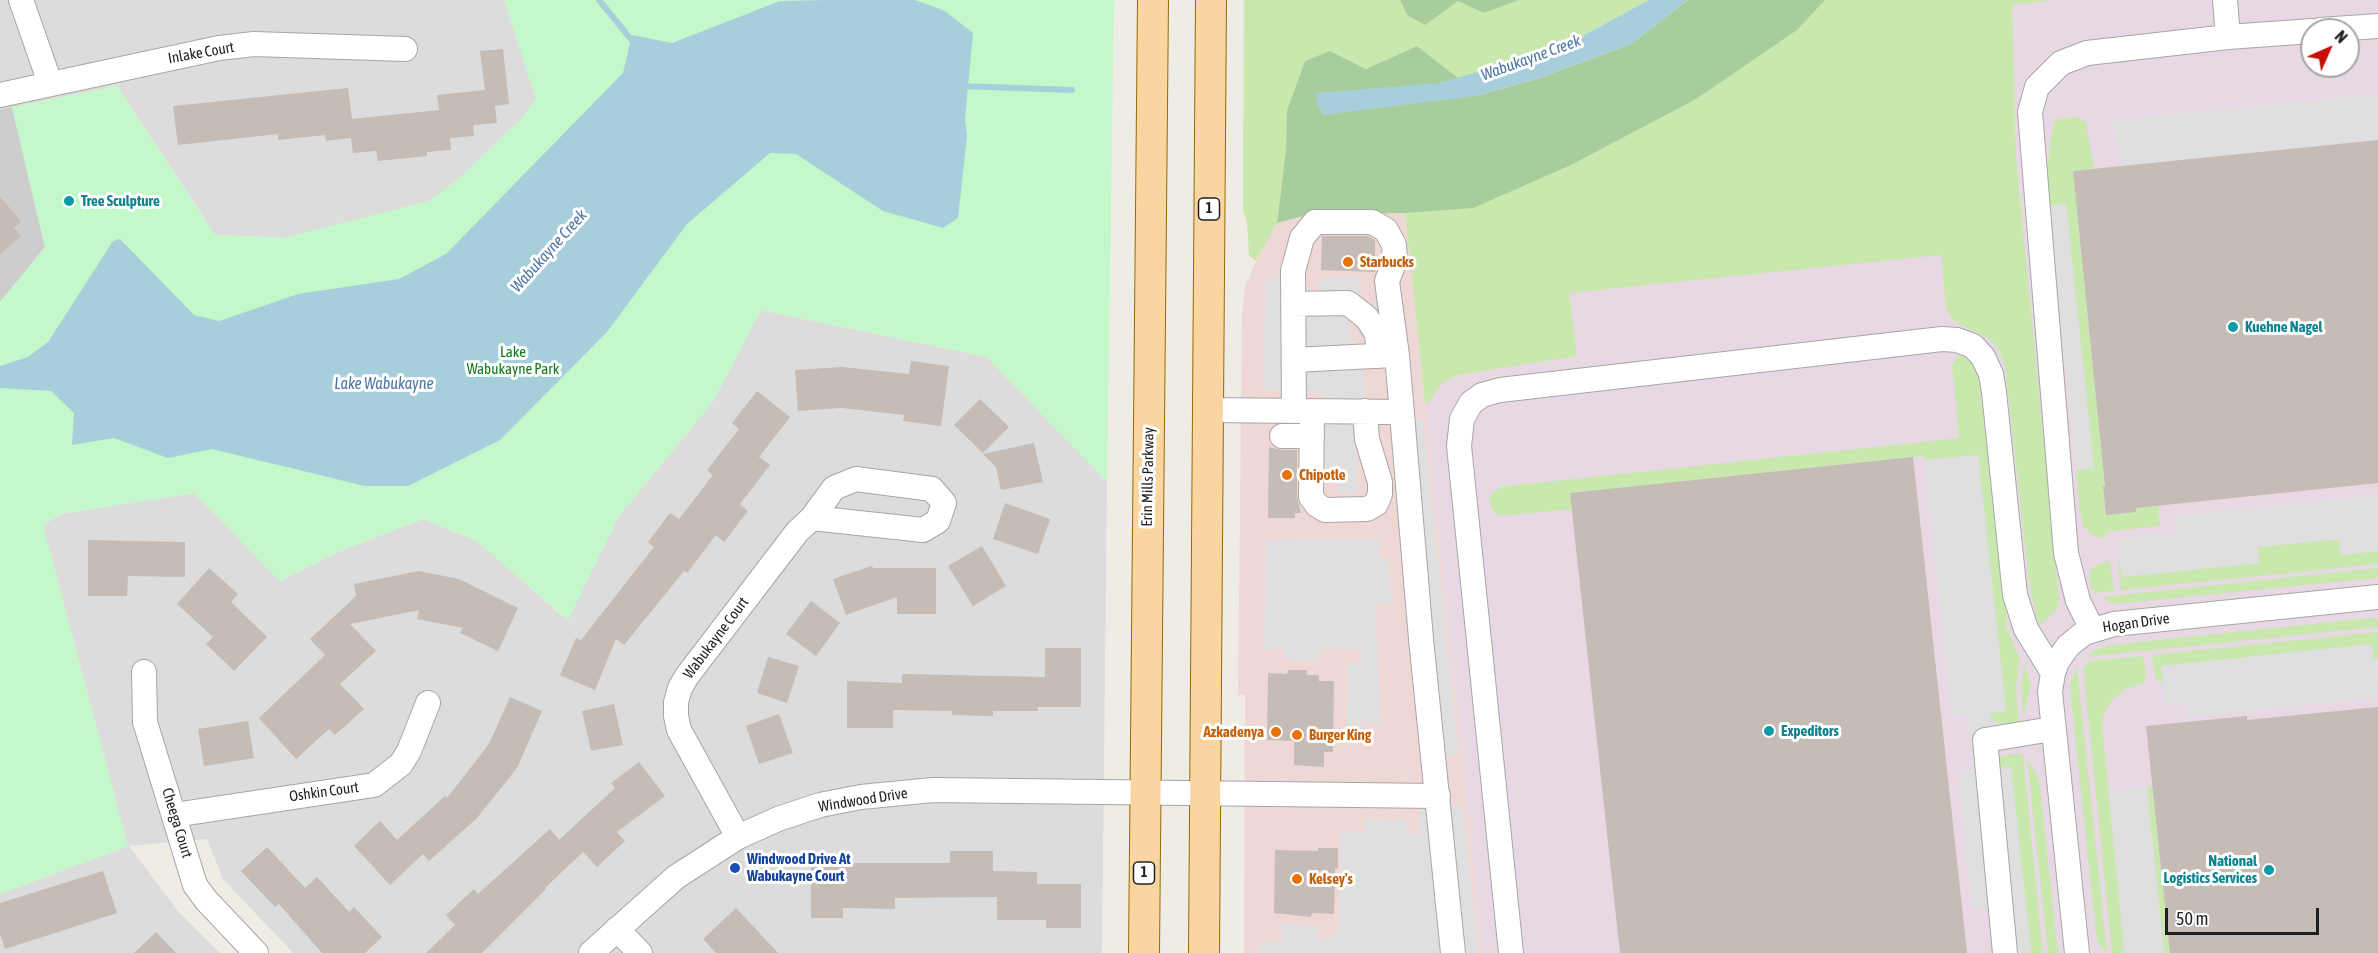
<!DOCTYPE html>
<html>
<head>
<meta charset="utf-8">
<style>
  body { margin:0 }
  #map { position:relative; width:2378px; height:953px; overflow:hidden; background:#efece5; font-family:"Asap Condensed",sans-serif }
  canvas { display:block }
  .north { position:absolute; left:2300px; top:18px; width:60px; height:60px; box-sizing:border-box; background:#fff; border:2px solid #a5a5a5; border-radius:50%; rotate:45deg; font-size:16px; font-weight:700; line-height:24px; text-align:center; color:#1f1f1f }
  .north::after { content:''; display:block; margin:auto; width:21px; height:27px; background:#c70e07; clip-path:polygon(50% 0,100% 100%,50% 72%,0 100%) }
  .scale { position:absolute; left:2165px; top:908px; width:154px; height:27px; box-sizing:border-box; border:3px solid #1f1f1f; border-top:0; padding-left:8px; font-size:18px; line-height:21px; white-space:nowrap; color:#1f1f1f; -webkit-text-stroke:4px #fff; paint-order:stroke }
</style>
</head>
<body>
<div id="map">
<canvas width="2378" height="953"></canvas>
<div class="north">N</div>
<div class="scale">50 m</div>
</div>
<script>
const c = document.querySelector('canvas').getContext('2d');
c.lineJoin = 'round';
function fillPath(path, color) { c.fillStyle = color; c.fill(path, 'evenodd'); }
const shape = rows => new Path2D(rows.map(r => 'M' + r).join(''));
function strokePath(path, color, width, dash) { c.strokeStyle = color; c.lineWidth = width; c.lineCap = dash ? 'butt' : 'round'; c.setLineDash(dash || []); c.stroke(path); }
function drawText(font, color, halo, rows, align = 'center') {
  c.font = font + ' "Asap Condensed",sans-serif'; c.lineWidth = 6; c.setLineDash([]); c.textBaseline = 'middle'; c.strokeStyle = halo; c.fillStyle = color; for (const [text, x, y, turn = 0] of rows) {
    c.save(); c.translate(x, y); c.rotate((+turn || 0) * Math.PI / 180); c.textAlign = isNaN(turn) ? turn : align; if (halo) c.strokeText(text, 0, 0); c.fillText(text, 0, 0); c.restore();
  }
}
const residential = shape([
  [0,0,504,0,536,98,525,115,460,178,429,201,285,238,215,235,117,86,0,110],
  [761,310,987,357,1107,482,1102,953,293,953,223,879,207,839,129,846,177,910,220,953,0,953,0,894,128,846,43,525,61,514,194,493,280,581,338,552,423,519,477,541,567,620,619,516,712,403]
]);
const commercial = shape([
  [1405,213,1483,953,1244,953,1245,695,1238,695,1242,316,1245,287,1256,261,1277,223,1307,215]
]);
const industrial = shape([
  [1825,0,2378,0,2378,953,1483,953,1405,213,1797,30],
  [2312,30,2348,30,2348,66,2312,66]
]);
const religious = shape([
  [12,107,45,247,0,302,0,110]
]);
const grass = shape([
  [1244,0,1400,0,1407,15,1458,1,1484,13,1519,0,1649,0,1562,47,1458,78,1417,46,1366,69,1330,51,1287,111,1286,150,1277,223,1256,261,1249,255,1247,222,1243,210],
  [1825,0,2053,0,2012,5,2016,157,2059,599,2057,609,2040,625,2037,620,2029,581,2005,367,2000,352,1990,339,1957,323,1951,317,1946,308,1941,255,1569,293,1577,356,1458,375,1444,382,1436,391,1431,401,1425,403,1405,213,1473,207,1571,165,1696,99,1797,30],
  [2078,117,2086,123,2094,168,2073,171,2105,486,2103,486,2106,515,2136,512,2136,508,2158,505,2160,526,2105,532,2106,539,2092,535,2084,527,2081,518,2076,470,2094,468,2066,204,2049,206,2047,173,2051,134,2054,122,2059,119],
  [1962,356,1973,364,1979,381,2007,622,2006,625,2020,660,2016,687,2019,721,2009,725,2001,725,1991,720,1991,713,2006,711,1978,455,1924,460,1923,456,1571,493,1572,509,1503,516,1498,515,1490,507,1490,495,1500,487,1508,486,1959,438,1952,365,1957,357],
  [2340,539,2342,555,2378,551,2378,564,2121,590,2118,562,2120,562,2122,577,2259,563,2257,547],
  [2110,561,2114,591,2094,593,2089,582,2090,570,2100,563],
  [2378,568,2378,578,2115,604,2101,597],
  [2370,618,2378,619,2378,627,2086,657,2093,651,2110,645],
  [2378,632,2378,658,2373,659,2372,645,2161,666,2163,682,2159,682,2155,677,2152,655],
  [2144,656,2146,679,2144,683,2125,689,2113,699,2104,714,2102,724,2124,950,2123,953,2112,953,2083,668,2090,661],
  [2024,663,2031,685,2023,717,2021,684],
  [2077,667,2107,953,2097,942,2070,690,2071,681],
  [2016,754,2023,755,2043,953,2031,953,2011,767,1996,768,1996,763,2003,755],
  [2027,760,2039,778,2058,953,2048,953],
  [2152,786,2170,953,2164,953,2147,787]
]);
const forest = shape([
  [1400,0,1519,0,1484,13,1458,1,1425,25,1407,15],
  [1688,0,1825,0,1797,30,1696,99,1571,165,1473,208,1405,213,1307,215,1277,223,1286,150,1287,111,1305,61,1330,51,1366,69,1417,46,1458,78,1440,83,1475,96,1536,79,1631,44]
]);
const park = shape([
  [504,0,1114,0,1107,482,987,357,761,310,712,403,619,516,568,620,477,541,423,519,338,552,280,581,194,493,61,514,43,525,128,846,0,894,0,302,45,247,12,107,117,86,215,235,284,238,429,201,460,178,525,115,536,98]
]);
const parking = shape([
  [2378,94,2378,140,2123,166,2112,120],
  [2066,204,2094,469,2076,470,2049,206],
  [1358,276,1359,317,1346,317,1352,342,1365,357,1364,429,1356,429,1357,493,1338,493,1338,481,1321,481,1323,393,1264,390,1265,278,1305,280,1305,292,1319,292,1320,278],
  [1410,418,1423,418,1459,753,1445,755],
  [1978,455,2006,711,1991,713,1991,720,1996,768,2011,767,2031,953,1993,953,1988,907,1972,909,1958,772,1973,770,1968,716,1952,717,1924,460],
  [2378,495,2378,551,2341,555,2339,539,2258,547,2259,563,2122,577,2118,538,2177,532,2175,516],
  [1379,538,1380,558,1388,558,1392,603,1375,605,1381,723,1346,725,1347,663,1362,663,1361,650,1322,648,1320,661,1283,660,1283,647,1264,651,1266,540],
  [2372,644,2373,659,2378,658,2378,682,2376,683,2377,698,2188,717,2186,702,2165,704,2161,666],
  [2147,787,2164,953,2125,953,2108,791],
  [1463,806,1479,953,1259,953,1260,943,1282,941,1281,924,1318,926,1318,941,1325,941,1336,932,1339,926,1340,832,1364,833,1365,819,1406,820,1406,833,1419,834,1419,809]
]);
const water = shape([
  [828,0,915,0,945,11,973,33,965,119,967,136,958,218,943,228,883,211,796,154,770,153,687,224,607,332,500,440,408,486,365,486,212,449,168,458,114,438,72,445,74,413,51,391,0,388,0,366,28,357,48,342,113,241,120,239,194,315,219,321,298,294,399,279,446,254,623,73,632,35,672,43,780,1],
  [1649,0,1688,0,1631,44,1536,79,1475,96,1323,115,1317,103,1316,93,1440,83,1562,47]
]);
const stream = shape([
  [599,0,635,44],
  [961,86,1072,90]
]);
const building = shape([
  [503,49,509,104,495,106,497,123,473,125,474,136,450,138,451,150,427,152,427,156,378,161,376,151,353,153,351,138,326,141,325,135,278,140,278,134,178,145,173,106,348,88,352,119,439,110,437,95,485,90,480,51],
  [2378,140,2378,483,2136,508,2136,512,2106,515,2103,486,2105,486,2073,171],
  [0,196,21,222,14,228,21,236,0,254],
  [1322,236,1368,236,1375,240,1375,272,1321,270],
  [911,361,949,366,941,426,903,421,904,415,842,408,798,411,795,370,842,367,909,374],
  [757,391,790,417,759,457,770,465,740,504,748,511,724,542,716,535,687,573,684,571,624,645,616,639,595,690,560,675,576,638,581,640,654,547,648,542,670,513,679,519,713,475,707,470,739,429,732,423],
  [980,399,1009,427,983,453,954,425],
  [1034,443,1043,482,1001,490,996,467,983,454],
  [1269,447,1282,450,1297,450,1297,497,1301,513,1295,513,1295,518,1268,518],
  [1913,457,1967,953,1620,953,1570,493],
  [1005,503,1050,519,1038,554,993,539],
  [88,540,185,542,185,577,128,576,127,596,88,596],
  [982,546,1006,586,973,606,948,566],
  [872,566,873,568,936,568,936,614,897,614,897,597,846,615,833,579],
  [209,568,238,594,231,602,267,637,234,671,206,644,213,637,177,604],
  [419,571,459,579,518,608,498,651,460,633,463,628,417,619,419,610,350,624,376,651,340,684,364,709,335,735,329,729,296,759,259,718,325,655,310,639,356,596,354,584],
  [811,601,840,623,816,656,786,634],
  [1045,648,1081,648,1081,707,1038,707,1038,711,993,711,993,716,952,715,952,711,893,710,893,728,847,728,847,681,902,683,902,674,1045,677],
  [768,657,799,666,787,703,757,693],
  [1288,670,1307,670,1307,675,1319,675,1319,681,1334,681,1333,752,1324,752,1324,767,1294,765,1294,741,1267,740,1268,673,1287,674],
  [510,697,542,711,517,768,477,818,429,861,423,854,390,885,354,846,380,821,397,840,445,796,447,798,489,744],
  [614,704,623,745,591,751,582,711],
  [2378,707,2378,953,2170,953,2146,726,2247,716,2247,720],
  [779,714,793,753,759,764,746,726],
  [248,721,254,758,204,766,198,729],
  [639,762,665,796,617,832,625,841,597,867,583,852,545,888,546,889,482,953,426,953,455,925,446,915,474,889,478,894,550,829,559,840,615,788,611,783],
  [267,847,305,888,317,877,349,912,354,907,382,937,365,953,322,953,279,904,275,907,241,871],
  [1318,848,1338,848,1338,869,1335,868,1334,914,1312,913,1311,917,1274,913,1275,850,1318,851],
  [950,851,993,851,993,871,1037,872,1037,884,1081,884,1081,928,1046,928,1046,920,997,920,997,897,895,898,895,909,843,908,843,918,811,918,811,867,853,867,853,863,950,863],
  [103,871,117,913,5,949,0,934,0,903],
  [736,908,778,953,716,953,703,939],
  [156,932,176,953,134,953]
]);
const minor = shape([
  [21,0,50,83],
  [2225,0,2228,37],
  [2320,30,2378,26],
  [0,95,219,48,254,44,405,49],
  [1293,304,1348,303,1367,318,1377,334,1379,356],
  [1294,360,1393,355],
  [1208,410,1401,412],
  [1294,410,1293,271,1302,238,1315,222,1372,222,1386,230,1394,245,1395,260,1387,281,1397,355,1421,639,1453,953],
  [1312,411,1311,497,1317,505,1325,510,1367,509,1376,504,1380,494,1380,482,1367,439,1365,411],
  [1282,436,1312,436],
  [2092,629,2078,601,2066,553,2030,112,2037,87,2061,63,2087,53,2228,37,2312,31],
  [144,672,145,722,195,885,206,900,256,953],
  [174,815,374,785,401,764,409,751,428,703],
  [738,837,679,730,676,716,676,702,680,688,687,676,797,532,812,518,834,488,856,479,932,489,944,503,938,521,923,530,812,518],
  [617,929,640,953],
  [591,953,676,877,738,837,778,819,820,805,861,797,933,790,1438,796],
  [1511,953,1459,446,1462,419,1471,403,1482,395,1500,390,1942,339,1957,340,1973,346,1983,357,1991,374,1994,392,2015,595,2026,629,2053,673],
  [2005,953,1985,740,2052,729],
  [2077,953,2050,692,2053,673,2057,662,2068,646,2084,633,2114,624,2378,597]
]);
const major = shape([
  [1144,953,1153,0],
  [1204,953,1211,0]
]);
const markers = [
  [69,201,6,"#0f9aa8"],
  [1348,262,6,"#e8710a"],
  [2233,327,6,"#0f9aa8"],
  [1287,475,6,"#e8710a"],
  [1769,731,6,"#0f9aa8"],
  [1276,732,6,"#e8710a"],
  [1297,735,6,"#e8710a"],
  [735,868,6,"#1a4fb4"],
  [2269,870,6,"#0f9aa8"],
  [1297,879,6,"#e8710a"]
];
const shields = [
  [1209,209,21],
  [1144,873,21]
];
const shieldNames = [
  ["1",1209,209],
  ["1",1144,873]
];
const streetNames = [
  ["Inlake Court",201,53,-10],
  ["Erin Mills Parkway",1148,477,-89],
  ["Hogan Drive",2136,623,-8],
  ["Wabukayne Court",716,638,-53],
  ["Oshkin Court",324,792,-8],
  ["Windwood Drive",863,800,-9],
  ["Cheega Court",177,823,73]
];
const cultureNames = [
  ["Tree Sculpture",81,201],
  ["Kuehne Nagel",2245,327],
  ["Expeditors",1781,731],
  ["National",2257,861,"right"],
  ["Logistics Services",2257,878,"right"]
];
const foodNames = [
  ["Starbucks",1360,262],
  ["Chipotle",1299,475],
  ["Azkadenya",1264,732,"right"],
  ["Burger King",1309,735],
  ["Kelsey's",1309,879]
];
const parkNames = [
  ["Lake",513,352],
  ["Wabukayne Park",513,369]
];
const transitNames = [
  ["Windwood Drive At",747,859],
  ["Wabukayne Court",747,876]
];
const waterNames = [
  ["Wabukayne Creek",1531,58,-20],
  ["Wabukayne Creek",549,251,-48],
  ["Lake Wabukayne",384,384]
];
fillPath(residential, '#dddcdc');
fillPath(commercial, '#efd7d5');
fillPath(industrial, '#e8d8e4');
fillPath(religious, '#cdcdcd');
fillPath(grass, '#c8e8ad');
fillPath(forest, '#a8cd9c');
fillPath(park, '#c4f8ca');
fillPath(parking, '#dfdfdf');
fillPath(water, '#a7cedb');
strokePath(stream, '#a7cedb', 6);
fillPath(building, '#c4bcb5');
strokePath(minor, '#a6a6a6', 26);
strokePath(major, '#956a05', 32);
strokePath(minor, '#fff', 24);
strokePath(major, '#f9d6a1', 30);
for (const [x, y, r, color] of markers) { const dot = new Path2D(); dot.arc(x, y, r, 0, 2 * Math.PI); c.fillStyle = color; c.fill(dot); strokePath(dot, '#fff', 2); }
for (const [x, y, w] of shields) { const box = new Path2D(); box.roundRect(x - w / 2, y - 11, w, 22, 4.5); c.fillStyle = '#fff'; c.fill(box); strokePath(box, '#1f1f1f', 1.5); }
drawText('bold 14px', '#1f1f1f', null, shieldNames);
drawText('15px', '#1f1f1f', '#fff', streetNames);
drawText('bold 15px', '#0d838f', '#fff', cultureNames, 'left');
drawText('bold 15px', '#c56008', '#fff', foodNames, 'left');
drawText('15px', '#0f7a1c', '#fff', parkNames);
drawText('bold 15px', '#164399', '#fff', transitNames, 'left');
drawText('italic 16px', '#4b75a4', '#fff', waterNames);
</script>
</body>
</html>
